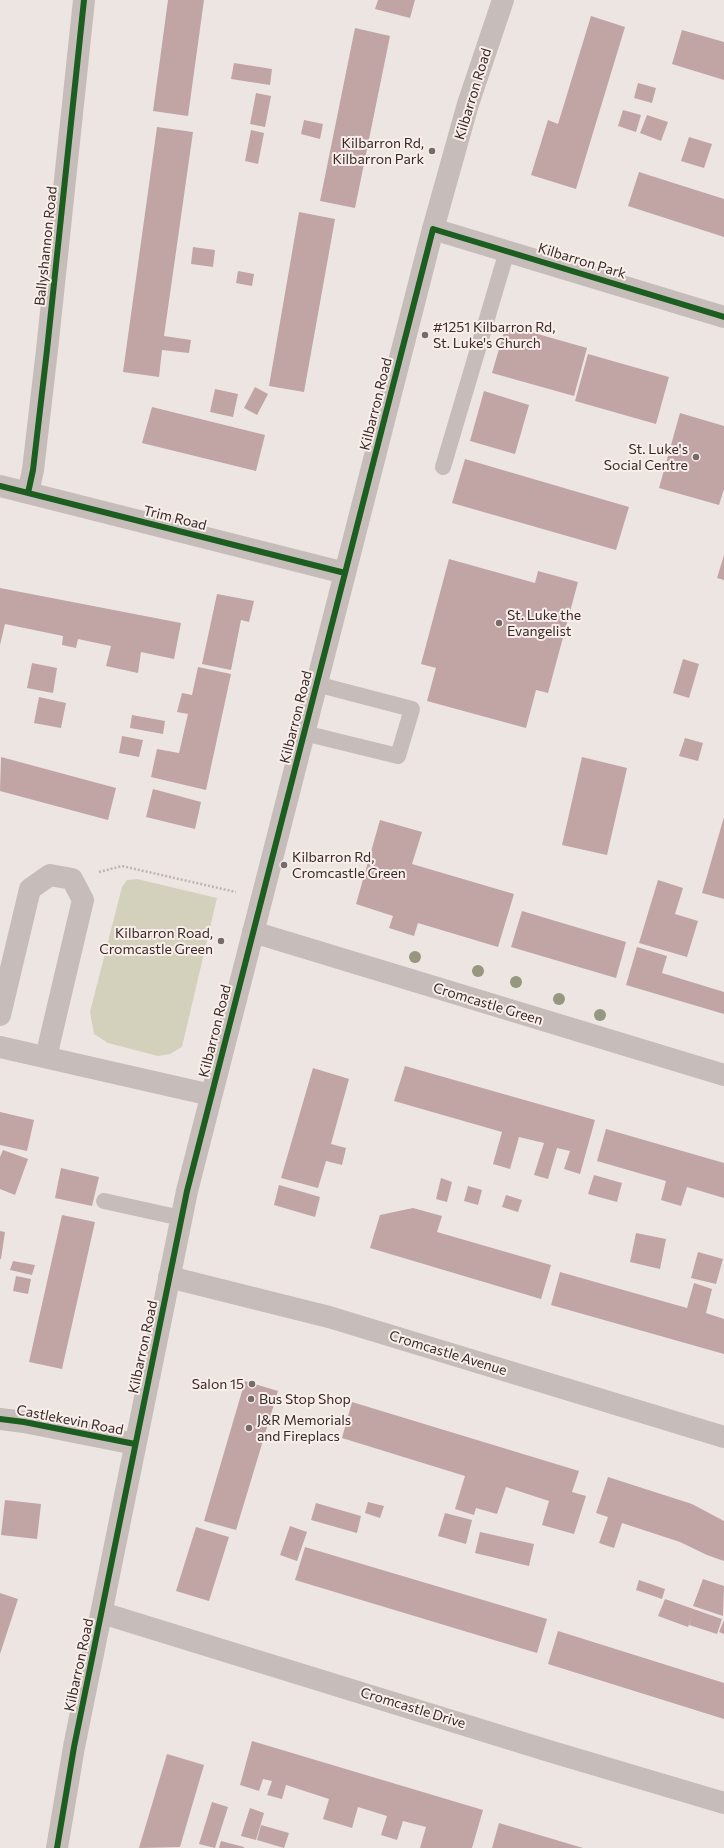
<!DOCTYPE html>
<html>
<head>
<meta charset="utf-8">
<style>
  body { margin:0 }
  canvas { display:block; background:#ede5e2 }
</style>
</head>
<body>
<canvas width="724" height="1848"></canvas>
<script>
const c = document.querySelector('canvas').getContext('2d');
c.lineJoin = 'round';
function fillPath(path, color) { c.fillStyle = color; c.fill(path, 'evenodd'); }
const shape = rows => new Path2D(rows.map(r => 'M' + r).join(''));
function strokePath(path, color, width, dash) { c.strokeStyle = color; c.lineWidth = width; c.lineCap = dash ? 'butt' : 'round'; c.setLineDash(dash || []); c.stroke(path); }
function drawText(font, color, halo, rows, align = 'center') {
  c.font = font + ' Commissioner,sans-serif'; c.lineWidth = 4; c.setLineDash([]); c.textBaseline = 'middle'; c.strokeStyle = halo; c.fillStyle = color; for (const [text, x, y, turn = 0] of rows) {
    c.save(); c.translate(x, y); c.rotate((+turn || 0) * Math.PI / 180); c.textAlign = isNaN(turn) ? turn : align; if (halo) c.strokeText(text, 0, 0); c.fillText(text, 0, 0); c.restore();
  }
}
const green = shape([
  [137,879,217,898,182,1047,170,1054,158,1056,108,1043,94,1034,90,1012,122,887,127,880]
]);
const building = shape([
  [168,0,204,0,188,116,153,111],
  [378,0,415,0,410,18,375,9],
  [591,16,625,27,576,189,531,175,548,120,558,124],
  [355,28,390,36,355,208,320,201],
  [682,30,724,42,724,80,672,64],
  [234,63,272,69,270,85,231,79],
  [638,83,656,88,652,103,634,98],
  [256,93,271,96,265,127,250,124],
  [623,110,641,115,636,132,618,126],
  [647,115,668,122,661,141,640,133],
  [304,120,323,124,320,139,301,134],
  [157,127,193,132,164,336,191,340,189,353,162,350,159,377,123,372],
  [251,130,264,133,258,164,245,161],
  [689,137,712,144,704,168,681,161],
  [639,172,724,199,724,237,628,206],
  [299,212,335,219,304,392,269,386],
  [193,247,215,250,213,267,191,264],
  [238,271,254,274,252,286,236,283],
  [506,325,587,348,574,396,492,373],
  [588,354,669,377,656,424,575,401],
  [255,387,268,394,257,415,244,408],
  [215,389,238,394,233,417,210,412],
  [484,391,529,405,515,454,470,441],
  [152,407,265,435,256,471,142,443],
  [680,413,724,426,724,489,719,505,659,488],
  [465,459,629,507,616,550,452,503],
  [724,555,724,580,717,578],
  [449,559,535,583,538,571,578,582,548,693,536,690,526,728,427,701,436,668,421,664],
  [0,588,181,623,174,659,141,652,138,673,106,666,111,646,78,639,76,648,62,645,63,636,5,624,0,645],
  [217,594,254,601,249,622,241,620,231,670,202,664],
  [683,659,699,664,689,698,673,693],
  [32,663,57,668,53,693,27,688],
  [198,667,231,674,206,790,151,777,157,749,179,753,188,714,177,712,182,693,192,695],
  [39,697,66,703,61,728,34,723],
  [132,715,165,721,163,734,130,728],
  [122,736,143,740,139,757,119,753],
  [685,738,703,743,698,761,679,756],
  [1,757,116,788,108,820,0,791],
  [582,757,627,768,607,855,562,845],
  [153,789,201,802,195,829,146,817],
  [724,817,724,899,702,893],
  [380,820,422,832,412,864,514,894,498,947,418,923,414,936,389,928,393,916,356,904],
  [658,880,683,888,675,914,698,921,687,957,639,943],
  [522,911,626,942,616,978,511,947],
  [637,947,667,956,662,973,724,992,724,1014,626,985],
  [405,1066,595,1120,580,1174,564,1169,570,1151,557,1148,548,1179,534,1175,544,1143,519,1137,510,1169,493,1164,502,1132,394,1101],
  [313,1068,349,1079,331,1144,346,1148,342,1165,326,1161,318,1188,281,1178],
  [0,1112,34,1120,27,1151,0,1145],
  [606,1129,724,1163,724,1198,687,1187,681,1206,661,1200,666,1181,597,1161],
  [3,1150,28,1159,15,1195,0,1189,0,1157],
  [61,1168,99,1177,92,1206,55,1198],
  [594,1175,622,1183,617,1202,588,1194],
  [441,1178,452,1182,447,1202,436,1199],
  [279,1185,320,1197,315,1217,274,1205],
  [468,1186,482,1190,478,1205,464,1201],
  [506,1195,522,1200,518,1212,502,1207],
  [413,1208,442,1216,437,1232,551,1265,541,1299,370,1248,380,1215],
  [62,1215,95,1222,62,1369,29,1362],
  [0,1231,5,1232,1,1259,0,1259],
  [636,1233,666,1239,660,1269,630,1262],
  [698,1252,723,1259,716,1284,691,1278],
  [13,1261,35,1265,32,1275,10,1270],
  [560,1272,687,1308,694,1283,712,1289,706,1313,724,1319,724,1354,551,1305],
  [16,1276,31,1279,28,1294,13,1291],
  [245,1381,278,1391,236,1530,204,1521],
  [352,1402,579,1471,572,1492,586,1496,574,1534,542,1525,549,1501,506,1487,497,1514,476,1508,474,1515,455,1509,465,1476,342,1438],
  [608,1477,692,1504,724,1521,724,1561,707,1555,680,1542,622,1523,614,1548,599,1543,608,1517,596,1513],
  [5,1500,41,1504,37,1539,1,1535],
  [368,1502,384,1506,380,1518,365,1513],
  [316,1503,361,1516,357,1533,311,1520],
  [445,1513,472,1520,466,1544,438,1536],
  [290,1526,307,1532,297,1561,280,1555],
  [196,1527,229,1537,209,1601,176,1591],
  [480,1532,534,1544,529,1566,475,1553],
  [305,1547,547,1619,537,1653,295,1580],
  [703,1579,724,1586,723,1616,693,1606],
  [639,1580,665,1589,662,1599,636,1590],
  [0,1593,18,1599,0,1654],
  [665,1599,722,1619,717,1634,689,1625,692,1616,688,1627,658,1616],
  [724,1620,724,1634,719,1632],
  [558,1631,724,1683,724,1719,548,1664],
  [252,1741,483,1810,472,1848,420,1848,426,1827,403,1821,397,1840,381,1835,387,1816,358,1807,352,1828,323,1819,329,1799,286,1785,282,1799,267,1795,272,1781,263,1779,259,1791,240,1785],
  [167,1754,204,1765,180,1847,139,1848],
  [212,1802,228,1807,215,1848,199,1844],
  [250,1808,264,1813,256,1840,241,1836],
  [499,1823,583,1848,492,1848],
  [261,1825,289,1833,284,1848,257,1840],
  [221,1841,244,1847,244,1848,219,1848]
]);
const path = shape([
  [99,872,122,866,236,892]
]);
const service = shape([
  [443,467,507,251],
  [304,733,398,756,412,709,316,684],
  [104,1201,181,1218]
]);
const minor = shape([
  [433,229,724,317],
  [0,486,345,573],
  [28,493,33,470,47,350,84,0],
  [253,932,724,1075],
  [0,1015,30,889,50,875,72,879,83,900,46,1057],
  [0,1047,211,1095],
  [169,1277,329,1317,724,1437],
  [0,1419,24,1422,135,1444],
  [102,1613,549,1751,724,1803]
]);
const tertiary = shape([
  [57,1848,74,1747,187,1191,433,229,468,104,503,0]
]);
const cycleway = shape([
  [0,486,345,573],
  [28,493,33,470,47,350,84,0],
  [0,1419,24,1422,135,1444],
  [57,1848,74,1747,187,1191,433,229,724,317]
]);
const trees = [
  [415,957],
  [478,971],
  [516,982],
  [559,999],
  [600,1015]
];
const markers = [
  [432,151,4,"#776b6a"],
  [425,335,4,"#776b6a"],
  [696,457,4,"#776b6a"],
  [499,623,4,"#776b6a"],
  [284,865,4,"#776b6a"],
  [221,941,4,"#776b6a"],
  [252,1384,4,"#776b6a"],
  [251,1399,4,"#776b6a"],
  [249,1428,4,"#776b6a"]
];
const streetNames = [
  ["Kilbarron Road",473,94,-73],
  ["Ballyshannon Road",46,246,-84],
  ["Kilbarron Park",582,261,17],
  ["Kilbarron Road",376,404,-76],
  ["Trim Road",175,518,14],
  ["Kilbarron Road",296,717,-76],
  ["Cromcastle Green",488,1004,17],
  ["Kilbarron Road",215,1031,-76],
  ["Kilbarron Road",143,1347,-78],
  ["Cromcastle Avenue",448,1353,17],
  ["Castlekevin Road",70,1420,11],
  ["Kilbarron Road",79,1665,-78],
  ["Cromcastle Drive",413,1708,17]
];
const poiNames = [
  ["Kilbarron Rd,",424,143,"right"],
  ["Kilbarron Park",424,159,"right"],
  ["#1251 Kilbarron Rd,",433,327],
  ["St. Luke's Church",433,343],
  ["St. Luke's",688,449,"right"],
  ["Social Centre",688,465,"right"],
  ["St. Luke the",507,615],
  ["Evangelist",507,631],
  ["Kilbarron Rd,",292,857],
  ["Cromcastle Green",292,873],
  ["Kilbarron Road,",213,933,"right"],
  ["Cromcastle Green",213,949,"right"],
  ["Salon 15",244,1384,"right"],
  ["Bus Stop Shop",259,1399],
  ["J&R Memorials",257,1420],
  ["and Fireplacs",257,1436]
];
fillPath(green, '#d3d1bc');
fillPath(building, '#c0a5a4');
strokePath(path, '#bfb5b3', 2.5, [2, 2]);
strokePath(service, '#c6bdbb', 16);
strokePath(minor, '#c6bdbb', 22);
strokePath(tertiary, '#c6bdbb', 22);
strokePath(cycleway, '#1b5e20', 6);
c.fillStyle = '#97967e';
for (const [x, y] of trees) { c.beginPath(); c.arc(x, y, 6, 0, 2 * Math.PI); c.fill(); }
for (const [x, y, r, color] of markers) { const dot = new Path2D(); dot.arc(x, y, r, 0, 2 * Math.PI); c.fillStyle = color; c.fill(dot); strokePath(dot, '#f9eee9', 1.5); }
drawText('14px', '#372a29', '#f9eee9', streetNames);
drawText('14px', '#372a29', '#f9eee9', poiNames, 'left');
</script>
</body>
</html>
